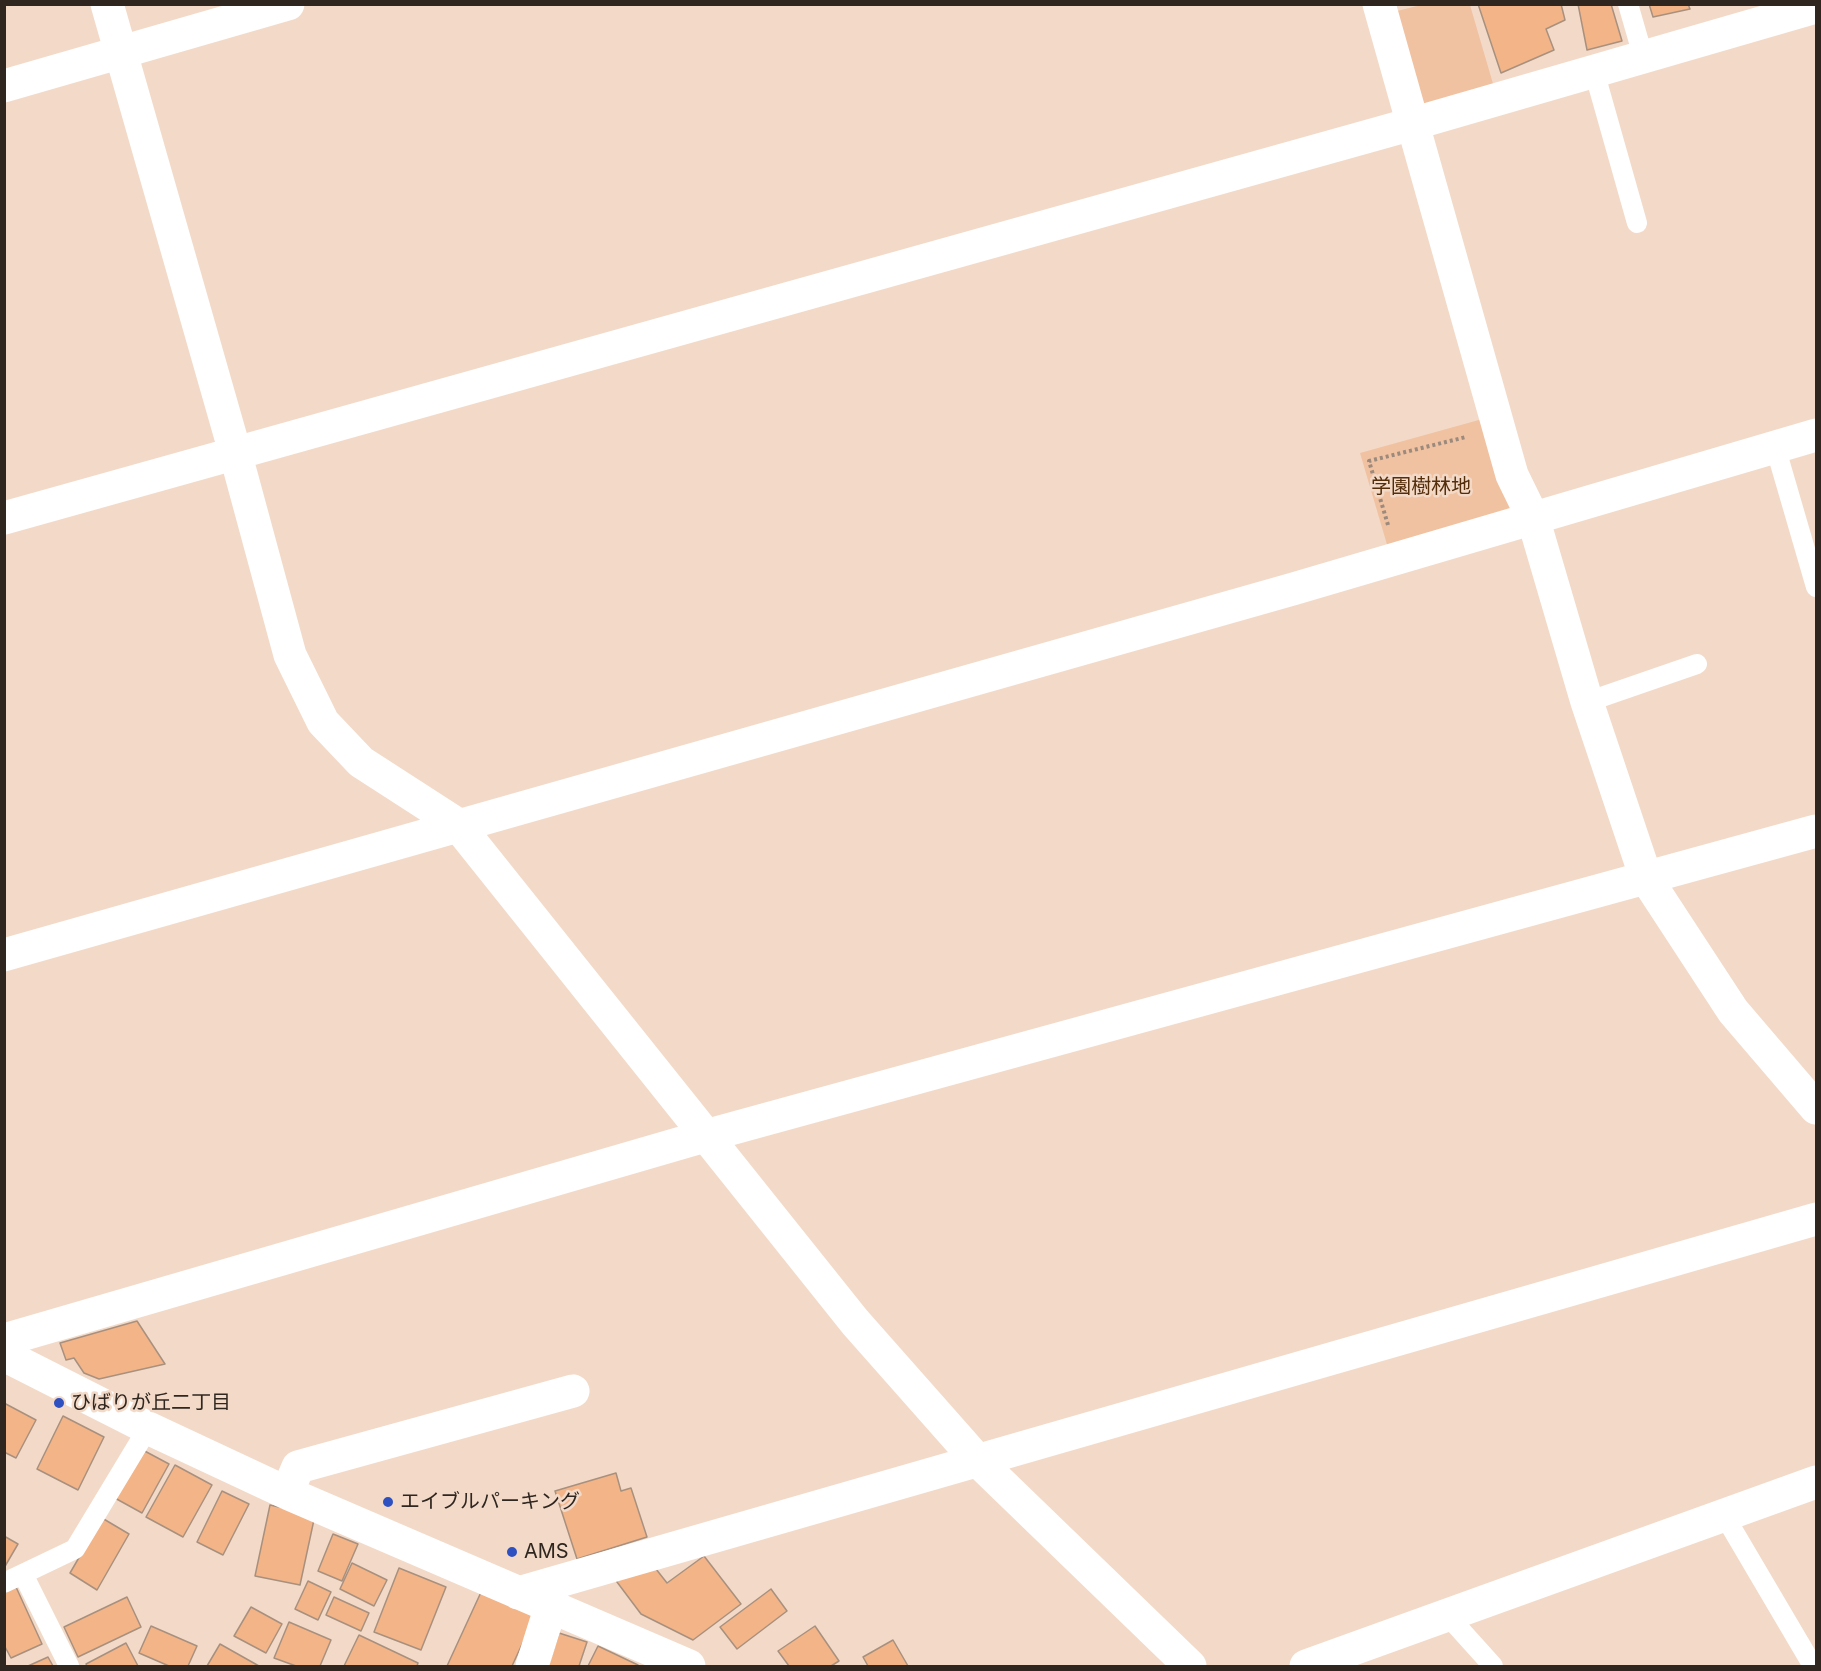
<!DOCTYPE html>
<html>
<head>
<meta charset="utf-8">
<style>
  body { margin:0 }
  #map { position:relative; width:1821px; height:1671px; overflow:hidden; background:#f3dac8; font-family:Inter,sans-serif }
  canvas { display:block }
  .frame { position:absolute; inset:0; border:6px solid #2f261f; pointer-events:none }
</style>
</head>
<body>
<div id="map">
<canvas width="1821" height="1671"></canvas>
<div class="frame"></div>
</div>
<script>
const c = document.querySelector('canvas').getContext('2d');
c.lineJoin = 'round';
function fillPath(path, color) { c.fillStyle = color; c.fill(path, 'evenodd'); }
const shape = rows => new Path2D(rows.map(r => 'M' + r).join(''));
function strokePath(path, color, width, dash) { c.strokeStyle = color; c.lineWidth = width; c.lineCap = dash ? 'butt' : 'round'; c.setLineDash(dash || []); c.stroke(path); }
function drawText(font, color, halo, rows, align = 'center') {
  c.font = font + ' Inter,"Noto Sans JP",sans-serif'; c.lineWidth = 5; c.setLineDash([]); c.textBaseline = 'middle'; c.strokeStyle = halo; c.fillStyle = color; for (const [text, x, y, turn = 0] of rows) {
    c.save(); c.translate(x, y); c.rotate((+turn || 0) * Math.PI / 180); c.textAlign = isNaN(turn) ? turn : align; if (halo) c.strokeText(text, 0, 0); c.fillText(text, 0, 0); c.restore();
  }
}
const green = shape([
  [1421,5,1470,5,1494,87,1422,110,1397,11],
  [1486,418,1513,508,1388,548,1360,453]
]);
const building = shape([
  [1478,4,1561,4,1565,20,1546,29,1554,50,1501,73,1478,4],
  [1578,4,1611,4,1622,41,1587,50,1578,4],
  [1649,4,1688,4,1690,9,1653,17,1649,4],
  [137,1321,165,1364,99,1379,84,1373,74,1358,66,1360,60,1343,137,1321],
  [4,1403,36,1420,16,1458,4,1452,4,1403],
  [63,1416,104,1437,78,1490,37,1469,63,1416],
  [139,1448,169,1464,142,1513,113,1497,139,1448],
  [175,1465,212,1485,183,1537,146,1517,175,1465],
  [616,1473,621,1491,631,1488,647,1537,577,1559,555,1491,616,1473],
  [222,1491,249,1504,223,1555,197,1542,222,1491],
  [270,1505,315,1515,300,1585,255,1576,270,1505],
  [102,1518,129,1534,97,1590,70,1573,102,1518],
  [333,1534,358,1544,342,1581,318,1571,333,1534],
  [4,1536,18,1544,4,1568,4,1536],
  [704,1556,741,1604,693,1640,641,1614,614,1578,656,1569,667,1583,704,1556],
  [352,1563,387,1580,374,1606,340,1589,352,1563],
  [399,1568,446,1587,421,1650,374,1632,399,1568],
  [308,1581,331,1592,318,1620,295,1609,308,1581],
  [16,1587,42,1644,11,1658,4,1645,4,1593,16,1587],
  [771,1589,787,1611,737,1649,720,1627,771,1589],
  [482,1590,536,1614,512,1666,447,1666,482,1590],
  [127,1597,141,1627,78,1657,64,1627,127,1597],
  [334,1597,369,1613,361,1631,326,1615,334,1597],
  [251,1607,282,1624,266,1653,234,1636,251,1607],
  [289,1622,331,1640,320,1666,296,1666,274,1658,289,1622],
  [151,1626,197,1646,188,1666,169,1666,139,1653,151,1626],
  [815,1626,839,1661,831,1666,789,1666,778,1651,815,1626],
  [559,1633,587,1642,579,1666,548,1666,559,1633],
  [359,1635,418,1663,417,1666,344,1666,359,1635],
  [893,1640,908,1666,868,1666,863,1657,893,1640],
  [126,1643,138,1666,87,1666,86,1664,126,1643],
  [220,1644,259,1666,207,1666,220,1644],
  [598,1646,638,1665,638,1666,588,1666,598,1646],
  [48,1657,53,1666,28,1666,48,1657]
]);
const path = shape([
  [1388,525,1369,461,1466,437]
]);
const lane = shape([
  [1628,4,1643,56],
  [1594,71,1637,223],
  [1775,446,1816,587],
  [1587,702,1697,664],
  [1724,1515,1813,1666],
  [23,1574,69,1666],
  [4,1583,75,1549,148,1428],
  [1447,1615,1493,1666]
]);
const street = shape([
  [107,4,235,452,290,655,323,722,361,762,457,824,855,1322,977,1460,1190,1666],
  [1379,4,1512,475,1533,518,1587,702,1646,878,1733,1011,1816,1108],
  [4,86,288,4],
  [4,518,1412,124,1816,7],
  [4,955,1293,589,1816,435],
  [4,1340,705,1136,1816,831],
  [4,1355,148,1428,287,1493,689,1666],
  [287,1493,298,1467,573,1391],
  [518,1593,1816,1219],
  [532,1666,551,1606],
  [1306,1666,1816,1482]
]);
const markers = [
  [59,1403,6,"#2e50c0"],
  [388,1502,6,"#2e50c0"],
  [512,1552,6,"#2e50c0"]
];
const parkNames = [
  ["学園樹林地",1421,487]
];
const poiNames = [
  ["ひばりが丘二丁目",71,1403],
  ["エイブルパーキング",400,1502],
  ["AMS",524,1552]
];
fillPath(green, '#f0c2a1');
fillPath(building, '#f3b488');
strokePath(building, '#a8907f', 1.5);
strokePath(path, '#9c8a7d', 4, [3, 3]);
strokePath(lane, '#fff', 20);
strokePath(street, '#fff', 33);
for (const [x, y, r, color] of markers) { const dot = new Path2D(); dot.arc(x, y, r, 0, 2 * Math.PI); c.fillStyle = color; c.fill(dot); strokePath(dot, '#f3dac8', 2); }
drawText('20px', '#542d0a', '#f3dac8', parkNames);
drawText('20px', '#2f261f', '#f3dac8', poiNames, 'left');
</script>
</body>
</html>
